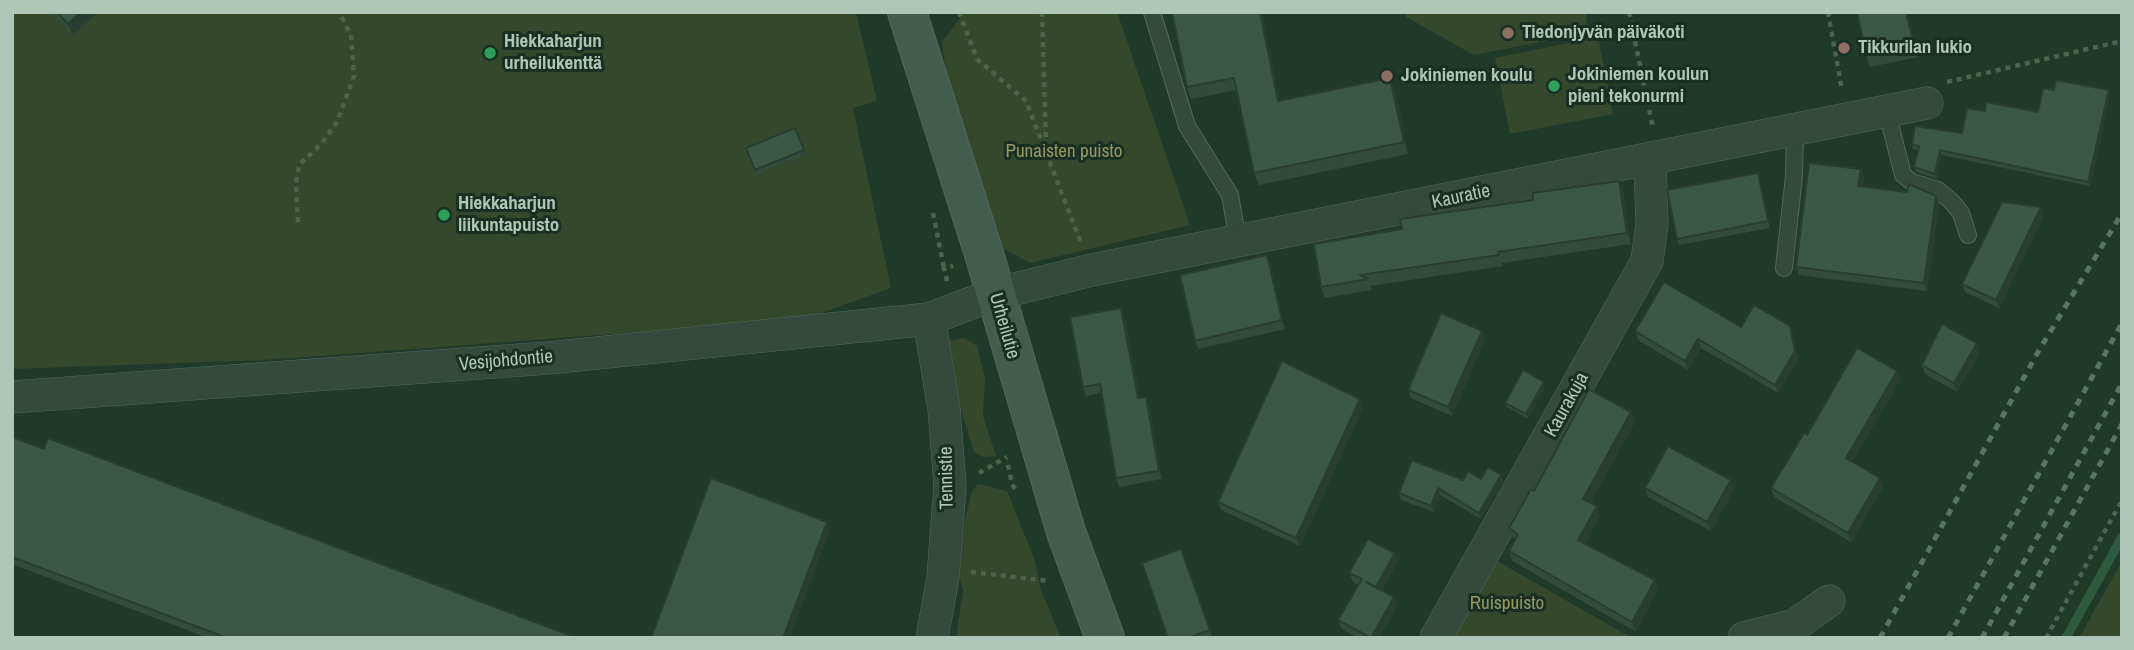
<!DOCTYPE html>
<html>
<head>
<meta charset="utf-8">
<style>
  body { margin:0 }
  #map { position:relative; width:2134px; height:650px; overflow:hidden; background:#203a2a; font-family:"Archivo Narrow",sans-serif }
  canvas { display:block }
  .frame { position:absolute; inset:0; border:14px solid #afc7b9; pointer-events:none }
</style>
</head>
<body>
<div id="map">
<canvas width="2134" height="650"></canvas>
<div class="frame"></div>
</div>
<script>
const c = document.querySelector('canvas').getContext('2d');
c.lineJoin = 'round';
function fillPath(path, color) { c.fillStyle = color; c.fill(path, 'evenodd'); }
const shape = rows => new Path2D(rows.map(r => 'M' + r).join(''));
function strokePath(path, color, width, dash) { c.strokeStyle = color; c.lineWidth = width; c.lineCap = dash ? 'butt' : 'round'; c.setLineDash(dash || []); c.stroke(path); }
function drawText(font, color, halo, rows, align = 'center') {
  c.font = font + ' "Archivo Narrow",sans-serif'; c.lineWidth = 6; c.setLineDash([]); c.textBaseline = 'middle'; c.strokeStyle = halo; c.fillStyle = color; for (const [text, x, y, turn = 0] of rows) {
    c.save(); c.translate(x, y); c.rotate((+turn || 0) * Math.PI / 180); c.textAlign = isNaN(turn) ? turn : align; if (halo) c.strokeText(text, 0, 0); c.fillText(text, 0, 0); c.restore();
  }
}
const green = shape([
  [12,12,856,12,877,101,853,108,891,288,802,320,263,360,12,369],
  [965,12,1117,12,1190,225,1030,263,1001,247,949,96,942,42],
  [1404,12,1587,12,1586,33,1474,55,1406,17],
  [1598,37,1613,114,1510,134,1495,58],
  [964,338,977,346,985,379,983,416,996,456,983,457,974,452,956,394,948,341],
  [978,484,1007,491,1034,558,1041,590,1061,638,956,638,963,591,958,570,960,541,972,491],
  [1492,558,1632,638,1449,638],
  [2122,561,2122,638,2079,638]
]);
const stream = shape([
  [2066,638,2122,537]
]);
const path = shape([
  [959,12,977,59,1026,101,1081,243],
  [1042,12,1046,145],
  [1629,12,1653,128],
  [1828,12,1842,90],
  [1947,82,2122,41],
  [933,213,944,268],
  [298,222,296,184,299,165,322,143,337,122,354,76,351,35,339,12],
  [947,281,944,268,953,266],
  [1008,465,1012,484,1017,492],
  [979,473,1007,457],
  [971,572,1049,581],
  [2046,638,2122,500]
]);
const lane = shape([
  [1152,12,1187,126,1230,195,1238,241],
  [1887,112,1903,175,1912,182,1938,190,1951,201,1961,213,1968,235],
  [1784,268,1794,176,1795,129]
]);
const street = shape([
  [929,319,944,409,950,486,943,577,932,638],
  [12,397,548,358,929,319,995,294,1092,270,1927,103],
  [1436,638,1647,261,1652,224,1650,158],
  [1744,638,1795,625,1829,601]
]);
const secondary = shape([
  [907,12,985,257,1066,532,1105,638]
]);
const rail = shape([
  [1880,638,2038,352,2122,213],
  [1948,638,2122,323],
  [1982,638,2122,383],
  [2004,638,2122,424]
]);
const wall = shape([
  [51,12,98,12,72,36],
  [1172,12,1280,101,1395,90,1408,154,1259,185,1254,173,1237,90,1191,99,1187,87],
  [1907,12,1918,57,1870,67,1866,55],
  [2054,90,2109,90,2110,95,2090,186,1941,155,1937,179,1916,172,1914,167,1918,150,1913,149,1912,145,1962,133,2038,112],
  [795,128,806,154,756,175,746,148],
  [1861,169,1864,178,1863,187,1936,196,1939,204,1927,291,1799,275,1796,267],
  [1758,173,1770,228,1679,245,1677,239],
  [1623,192,1631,244,1502,263,1503,266,1370,286,1372,290,1325,298,1321,287],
  [2041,207,2044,216,1999,308,1965,292,1962,284],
  [1267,255,1270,263,1285,329,1198,349,1195,341],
  [1124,316,1140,398,1149,405,1162,479,1119,487,1116,478,1101,393,1086,396,1083,387],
  [1790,326,1793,334,1798,360,1778,393,1701,348,1688,370,1638,340,1635,331],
  [1482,331,1485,340,1452,416,1411,398,1408,390],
  [1980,352,1957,392,1925,374,1922,365],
  [1897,371,1900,380,1852,462,1883,487,1851,542,1774,497,1771,488,1807,435],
  [1545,386,1528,419,1507,407,1505,403],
  [1363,408,1300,546,1221,510,1218,502],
  [1635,422,1590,503,1600,516,1585,544,1658,590,1636,632,1512,561,1509,551,1515,540,1513,538,1509,528,1534,491],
  [12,437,44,449,577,638,208,638,12,564],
  [1481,479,1503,481,1481,519,1440,495,1434,512,1401,500,1399,493,1463,480],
  [1731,480,1734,489,1711,531,1648,497,1645,488],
  [1181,549,1213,638,1168,638],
  [1398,561,1382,590,1394,597,1397,606,1379,638,1358,638,1341,628,1338,620,1358,585,1353,582,1349,573]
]);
const shadedWall = shape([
  [80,12,98,12,72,36,68,24],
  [1260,12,1262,12,1282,113,1278,101],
  [1906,12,1907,12,1918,57,1914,45],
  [1390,78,1395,90,1408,154,1404,142],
  [2109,90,2110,95,2090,186,2088,182],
  [1940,150,1941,155,1937,179,1935,174],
  [1861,169,1864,178,1862,195,1858,186],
  [1758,173,1760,179,1770,228,1768,221],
  [1619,181,1623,192,1631,244,1627,233],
  [1936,196,1939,204,1927,291,1924,283],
  [2041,207,2044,216,1999,308,1996,300],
  [1267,255,1270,263,1285,329,1282,320],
  [1121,308,1124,316,1142,407,1138,398],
  [1790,326,1793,334,1798,360,1778,393,1775,385],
  [1482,331,1485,340,1452,416,1448,407],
  [1698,339,1701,348,1688,370,1685,361],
  [1977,343,1980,352,1957,392,1954,383],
  [1897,371,1900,380,1849,467,1846,458],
  [1544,382,1545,386,1528,419,1526,414],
  [1146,397,1149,405,1162,479,1159,471],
  [1360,399,1363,408,1300,546,1296,538],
  [1631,412,1635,422,1587,509,1583,499],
  [1501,475,1503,481,1481,519,1479,513],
  [1880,478,1883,487,1851,542,1848,533],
  [1731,480,1734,489,1711,531,1707,522],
  [1438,488,1440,495,1434,512,1431,506],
  [1597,506,1600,516,1582,550,1578,540],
  [827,522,830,530,790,638,783,638],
  [1395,553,1398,561,1379,595,1376,587],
  [1655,580,1658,590,1636,632,1632,622],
  [1394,597,1397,606,1379,638,1371,638]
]);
const building = shape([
  [57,12,80,12,68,24,57,12],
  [1172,12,1260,12,1278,101,1390,78,1404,142,1254,173,1234,78,1187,87,1172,12],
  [1857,12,1906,12,1914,45,1866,55,1857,12],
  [2056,80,2109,90,2088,182,1940,150,1935,174,1914,167,1919,146,1912,145,1915,126,1962,133,1967,108,1985,111,1986,102,2038,112,2043,88,2054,90,2056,80],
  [795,128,804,150,755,170,746,148,795,128],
  [1809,163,1861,169,1858,186,1907,192,1909,184,1936,196,1924,283,1796,267,1809,163],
  [1758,173,1768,221,1677,239,1667,190,1758,173],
  [1619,181,1627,233,1498,252,1499,255,1360,275,1368,279,1321,287,1314,244,1402,229,1400,219,1533,200,1533,193,1619,181],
  [2002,202,2041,207,1996,300,1962,284,2002,202],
  [1267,255,1282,320,1195,341,1180,275,1267,255],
  [1664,282,1741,327,1754,305,1790,326,1795,351,1775,385,1698,339,1685,361,1635,331,1664,282],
  [1121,308,1138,398,1146,397,1159,471,1116,478,1100,384,1083,387,1070,317,1121,308],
  [1441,313,1482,331,1448,407,1408,390,1441,313],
  [1942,324,1977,343,1954,383,1922,365,1942,324],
  [1857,348,1897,371,1846,458,1880,478,1848,533,1771,488,1804,433,1807,435,1857,348],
  [1282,361,1360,399,1296,538,1218,502,1282,361],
  [1523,370,1544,382,1526,414,1505,403,1523,370],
  [1589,389,1631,412,1583,499,1597,506,1578,540,1655,580,1632,622,1509,551,1518,534,1509,528,1531,489,1534,491,1589,389],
  [12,437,44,449,48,438,577,638,227,638,12,557,12,437],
  [1668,446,1731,480,1707,522,1645,488,1668,446],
  [1412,460,1463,480,1468,471,1481,479,1488,467,1501,475,1479,513,1438,488,1431,506,1399,493,1412,460],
  [711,478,827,522,783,638,651,638,711,478],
  [1368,539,1395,553,1376,587,1366,582,1394,597,1371,638,1338,620,1362,579,1349,573,1368,539],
  [1181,549,1210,630,1188,638,1168,638,1142,563,1181,549]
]);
const markers = [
  [1508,33,7,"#8d6e63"],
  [1844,48,7,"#8d6e63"],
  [490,53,7,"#2e9e5b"],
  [1387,76,7,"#8d6e63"],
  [1554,86,7,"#2e9e5b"],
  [444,215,7,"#2e9e5b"]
];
const poiNames = [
  ["Tiedonjyvän päiväkoti",1522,33],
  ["Hiekkaharjun",504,42],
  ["urheilukenttä",504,64],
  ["Tikkurilan lukio",1858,48],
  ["Jokiniemen koulun",1568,75],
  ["pieni tekonurmi",1568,97],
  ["Jokiniemen koulu",1401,76],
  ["Hiekkaharjun",458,204],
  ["liikuntapuisto",458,226]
];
const parkNames = [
  ["Punaisten puisto",1064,152],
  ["Ruispuisto",1507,604]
];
const streetNames = [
  ["Kauratie",1461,197,-12],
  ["Urheilutie",1004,326,74],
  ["Vesijohdontie",506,361,-5],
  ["Kaurakuja",1567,405,-61],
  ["Tennistie",947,478,-91]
];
fillPath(green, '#34482b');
strokePath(stream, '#2d5a3f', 9);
strokePath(lane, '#52685b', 18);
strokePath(street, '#52685b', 33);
strokePath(secondary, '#52685b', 40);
strokePath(path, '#4d634d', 4.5, [5, 5]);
strokePath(lane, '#344a3d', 16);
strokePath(street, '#344a3d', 32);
strokePath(secondary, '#425d4e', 38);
strokePath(rail, '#587463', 5, [7, 7]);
fillPath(wall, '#324c3b');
fillPath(shadedWall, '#293e30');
fillPath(building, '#3a5845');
strokePath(building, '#293e30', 2);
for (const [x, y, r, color] of markers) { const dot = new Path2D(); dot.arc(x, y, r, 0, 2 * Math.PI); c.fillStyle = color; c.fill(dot); strokePath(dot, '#192f22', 2.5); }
drawText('bold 19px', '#afc7b9', '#192f22', poiNames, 'left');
drawText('19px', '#969865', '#192f22', parkNames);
drawText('19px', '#afc7b9', '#192f22', streetNames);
</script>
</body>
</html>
